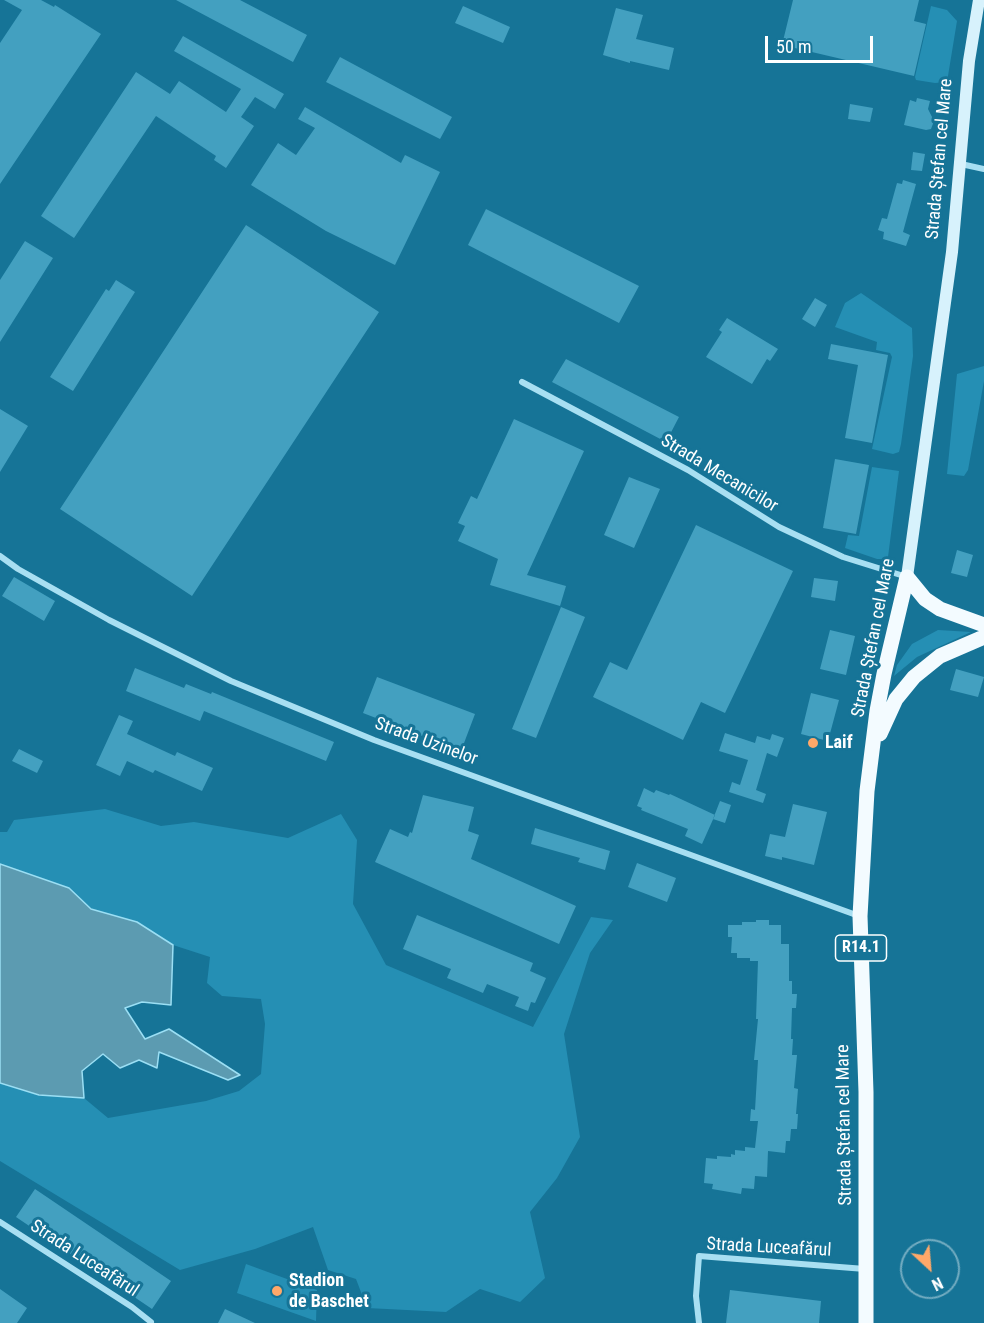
<!DOCTYPE html>
<html>
<head>
<meta charset="utf-8">
<style>
  body { margin:0 }
  #map { position:relative; width:984px; height:1323px; overflow:hidden; background:#167497; font-family:"Roboto Condensed",sans-serif }
  canvas { display:block }
  .north { position:absolute; left:900px; top:1239px; width:60px; height:60px; box-sizing:border-box; background:#167497; border:2px solid #73acc1; border-radius:50%; rotate:154deg; font-size:16px; font-weight:700; line-height:24px; text-align:center; color:#fff }
  .north::after { content:''; display:block; margin:auto; width:21px; height:27px; background:#ffa869; clip-path:polygon(50% 0,100% 100%,50% 72%,0 100%) }
  .scale { position:absolute; left:765px; top:36px; width:108px; height:27px; box-sizing:border-box; border:3px solid #fff; border-top:0; padding-left:8px; font-size:18px; line-height:21px; white-space:nowrap; color:#fff; -webkit-text-stroke:4px #167497; paint-order:stroke }
</style>
</head>
<body>
<div id="map">
<canvas width="984" height="1323"></canvas>
<div class="north">N</div>
<div class="scale">50 m</div>
</div>
<script>
const c = document.querySelector('canvas').getContext('2d');
c.lineJoin = 'round';
function fillPath(path, color) { c.fillStyle = color; c.fill(path, 'evenodd'); }
const shape = rows => new Path2D(rows.map(r => 'M' + r).join(''));
function strokePath(path, color, width, dash) { c.strokeStyle = color; c.lineWidth = width; c.lineCap = dash ? 'butt' : 'round'; c.setLineDash(dash || []); c.stroke(path); }
function drawText(font, color, halo, rows, align = 'center') {
  c.font = font + ' "Roboto Condensed",sans-serif'; c.lineWidth = 6; c.setLineDash([]); c.textBaseline = 'middle'; c.strokeStyle = halo; c.fillStyle = color; for (const [text, x, y, turn = 0] of rows) {
    c.save(); c.translate(x, y); c.rotate((+turn || 0) * Math.PI / 180); c.textAlign = isNaN(turn) ? turn : align; if (halo) c.strokeText(text, 0, 0); c.fillText(text, 0, 0); c.restore();
  }
}
const green = shape([
  [931,6,947,10,957,21,947,82,935,83,916,80,915,77],
  [861,293,912,328,913,356,901,444,899,452,893,454,872,449,892,357,890,353,876,350,877,342,835,327,845,303],
  [984,366,984,381,968,470,964,476,947,474,957,374],
  [872,467,899,471,888,557,883,559,877,559,845,548,848,535,859,536],
  [938,630,971,632,917,657,894,676,897,665,912,644],
  [105,809,161,826,194,822,288,838,341,814,357,840,353,904,386,965,533,1027,591,917,613,920,590,953,564,1034,580,1137,557,1178,530,1212,545,1278,520,1302,480,1289,446,1312,367,1308,356,1279,328,1270,313,1227,255,1249,180,1270,0,1161,0,1083,39,1095,84,1098,108,1118,206,1101,239,1091,261,1074,265,1024,261,999,222,996,207,983,210,957,173,945,137,922,91,909,69,888,0,864,0,832,7,832,14,820],
  [246,1264,317,1290,316,1321,237,1293]
]);
const water = shape([
  [0,864,69,888,91,909,137,922,173,945,171,1005,142,1002,125,1008,145,1039,169,1029,240,1075,228,1080,159,1052,157,1068,139,1060,120,1068,103,1054,82,1071,84,1098,39,1095,0,1083,0,864]
]);
const building = shape([
  [4,0,41,0,54,7,55,5,101,34,0,184,0,43,22,10],
  [176,0,240,0,307,35,293,62],
  [793,0,919,0,914,21,926,24,914,76,782,45],
  [463,6,510,27,503,43,455,23],
  [616,8,643,15,636,39,674,48,669,70,630,61,630,63,603,55],
  [183,36,284,94,275,109,255,97,241,117,254,126,226,168,214,160,216,156,156,116,74,238,41,216,136,72,170,94,179,81,226,112,241,89,174,51],
  [340,57,452,117,440,139,326,82],
  [917,98,930,101,928,109,934,121,931,129,926,130,904,125,910,100,916,102],
  [850,104,873,108,870,122,848,119],
  [305,107,401,163,405,155,440,172,395,265,326,231,251,185,278,143,296,155,315,128,298,119],
  [913,152,925,154,922,171,911,170],
  [903,180,916,184,903,232,910,235,906,246,883,239,884,232,878,230,882,218,887,219,897,183,902,184],
  [486,209,639,286,619,323,468,245],
  [246,225,379,312,192,596,60,509],
  [25,241,53,258,0,342,0,280],
  [116,280,135,292,73,391,50,377,106,289,109,291],
  [815,298,827,305,815,327,802,319],
  [727,318,778,349,770,361,767,359,752,384,706,357,722,332,719,330],
  [831,344,888,355,872,443,845,438,858,365,828,359],
  [566,359,679,417,666,442,552,382],
  [0,409,28,426,0,472],
  [514,419,584,451,527,575,566,586,560,606,490,585,498,559,458,541,465,526,458,523,471,496,477,499],
  [835,459,869,465,856,534,823,528],
  [629,477,660,489,634,548,604,535],
  [696,525,793,571,725,713,701,702,683,740,593,697,610,662,627,670],
  [957,550,973,555,967,577,951,573],
  [14,577,55,601,44,621,2,596],
  [814,578,838,581,835,601,811,597],
  [561,607,585,617,536,738,512,729],
  [830,630,855,636,846,675,820,669],
  [135,668,184,688,186,684,211,694,212,692,334,742,326,761,204,711,200,721,126,691],
  [956,669,984,677,978,697,950,690],
  [377,677,475,714,461,751,363,713],
  [811,693,839,700,828,741,801,734],
  [119,715,133,721,127,734,175,756,177,752,213,768,202,791,155,770,153,773,127,761,120,776,96,765],
  [725,733,755,743,757,736,770,740,772,734,784,738,777,757,767,753,756,790,766,794,763,803,729,792,732,782,740,785,748,760,719,751],
  [19,749,43,761,37,773,12,761],
  [644,788,654,793,656,790,669,795,670,794,715,815,702,844,685,836,688,829,641,810,642,808,637,806],
  [423,795,474,807,468,831,479,835,471,859,576,906,559,944,375,862,390,829,408,837,410,832,412,833],
  [720,801,731,805,725,823,713,819],
  [793,804,827,812,814,865,782,857,782,860,765,856,770,834,785,837],
  [535,828,610,851,605,870,578,862,580,858,531,844],
  [637,863,676,878,667,902,628,887],
  [417,915,533,963,530,971,546,978,535,1003,531,1002,528,1011,515,1006,519,997,487,984,483,993,447,978,451,969,403,949],
  [756,920,769,920,769,925,781,925,781,944,789,944,789,981,792,981,792,994,797,994,796,1008,792,1008,791,1039,793,1039,792,1055,797,1055,794,1088,798,1089,796,1114,798,1114,797,1129,791,1129,790,1141,786,1141,785,1153,768,1151,767,1177,755,1176,754,1189,742,1188,741,1194,712,1189,713,1184,704,1183,706,1158,717,1159,717,1156,731,1157,731,1154,735,1155,735,1150,745,1151,745,1147,755,1148,758,1121,750,1121,751,1109,755,1110,758,1060,754,1060,758,1019,756,1019,758,961,750,961,750,958,737,958,737,953,731,953,732,937,728,937,728,925,742,925,742,922,756,922],
  [35,1189,171,1281,152,1309,16,1217],
  [0,1289,27,1308,17,1323,0,1323],
  [730,1290,821,1301,819,1323,726,1323],
  [225,1309,255,1323,218,1323]
]);
const minor = shape([
  [961,164,984,169],
  [522,382,688,470,779,527,843,557,907,577],
  [0,556,18,569,109,620,231,681,374,740,859,916],
  [0,1222,132,1307,151,1322],
  [699,1323,696,1296,699,1256,865,1269]
]);
const secondary = shape([
  [907,577,952,252,969,61,979,0]
]);
const primary = shape([
  [907,577,925,599,940,609,984,625],
  [880,734,896,699,914,677,940,656,984,637],
  [866,1323,866,1092,860,916,867,791,877,711,884,674,907,577]
]);
const markers = [
  [813,743,6,"#ffa869"],
  [277,1291,6,"#ffa869"]
];
const shields = [
  [861,948,51]
];
const shieldNames = [
  ["R14.1",861,948]
];
const streetNames = [
  ["Strada Ștefan cel Mare",940,159,-85],
  ["Strada Mecanicilor",719,474,31],
  ["Strada Ștefan cel Mare",874,638,-79],
  ["Strada Uzinelor",426,742,20],
  ["Strada Ștefan cel Mare",845,1125,-91],
  ["Strada Luceafărul",769,1248,3],
  ["Strada Luceafărul",84,1259,33]
];
const poiNames = [
  ["Laif",825,743],
  ["Stadion",289,1281],
  ["de Baschet",289,1302]
];
fillPath(green, '#258fb4');
fillPath(water, '#5c9bb1');
strokePath(water, '#9bdff4', 1.5);
fillPath(building, '#43a0c0');
strokePath(minor, '#a8dff2', 6);
strokePath(secondary, '#d7f2fc', 12);
strokePath(primary, '#f3fbff', 15);
for (const [x, y, r, color] of markers) { const dot = new Path2D(); dot.arc(x, y, r, 0, 2 * Math.PI); c.fillStyle = color; c.fill(dot); strokePath(dot, '#167497', 2); }
for (const [x, y, w] of shields) { const box = new Path2D(); box.roundRect(x - w / 2, y - 13, w, 26, 4.5); c.fillStyle = '#167497'; c.fill(box); strokePath(box, '#fff', 1.5); }
drawText('bold 16px', '#fff', null, shieldNames);
drawText('18px', '#fff', '#167497', streetNames);
drawText('bold 18px', '#fff', '#167497', poiNames, 'left');
</script>
</body>
</html>
